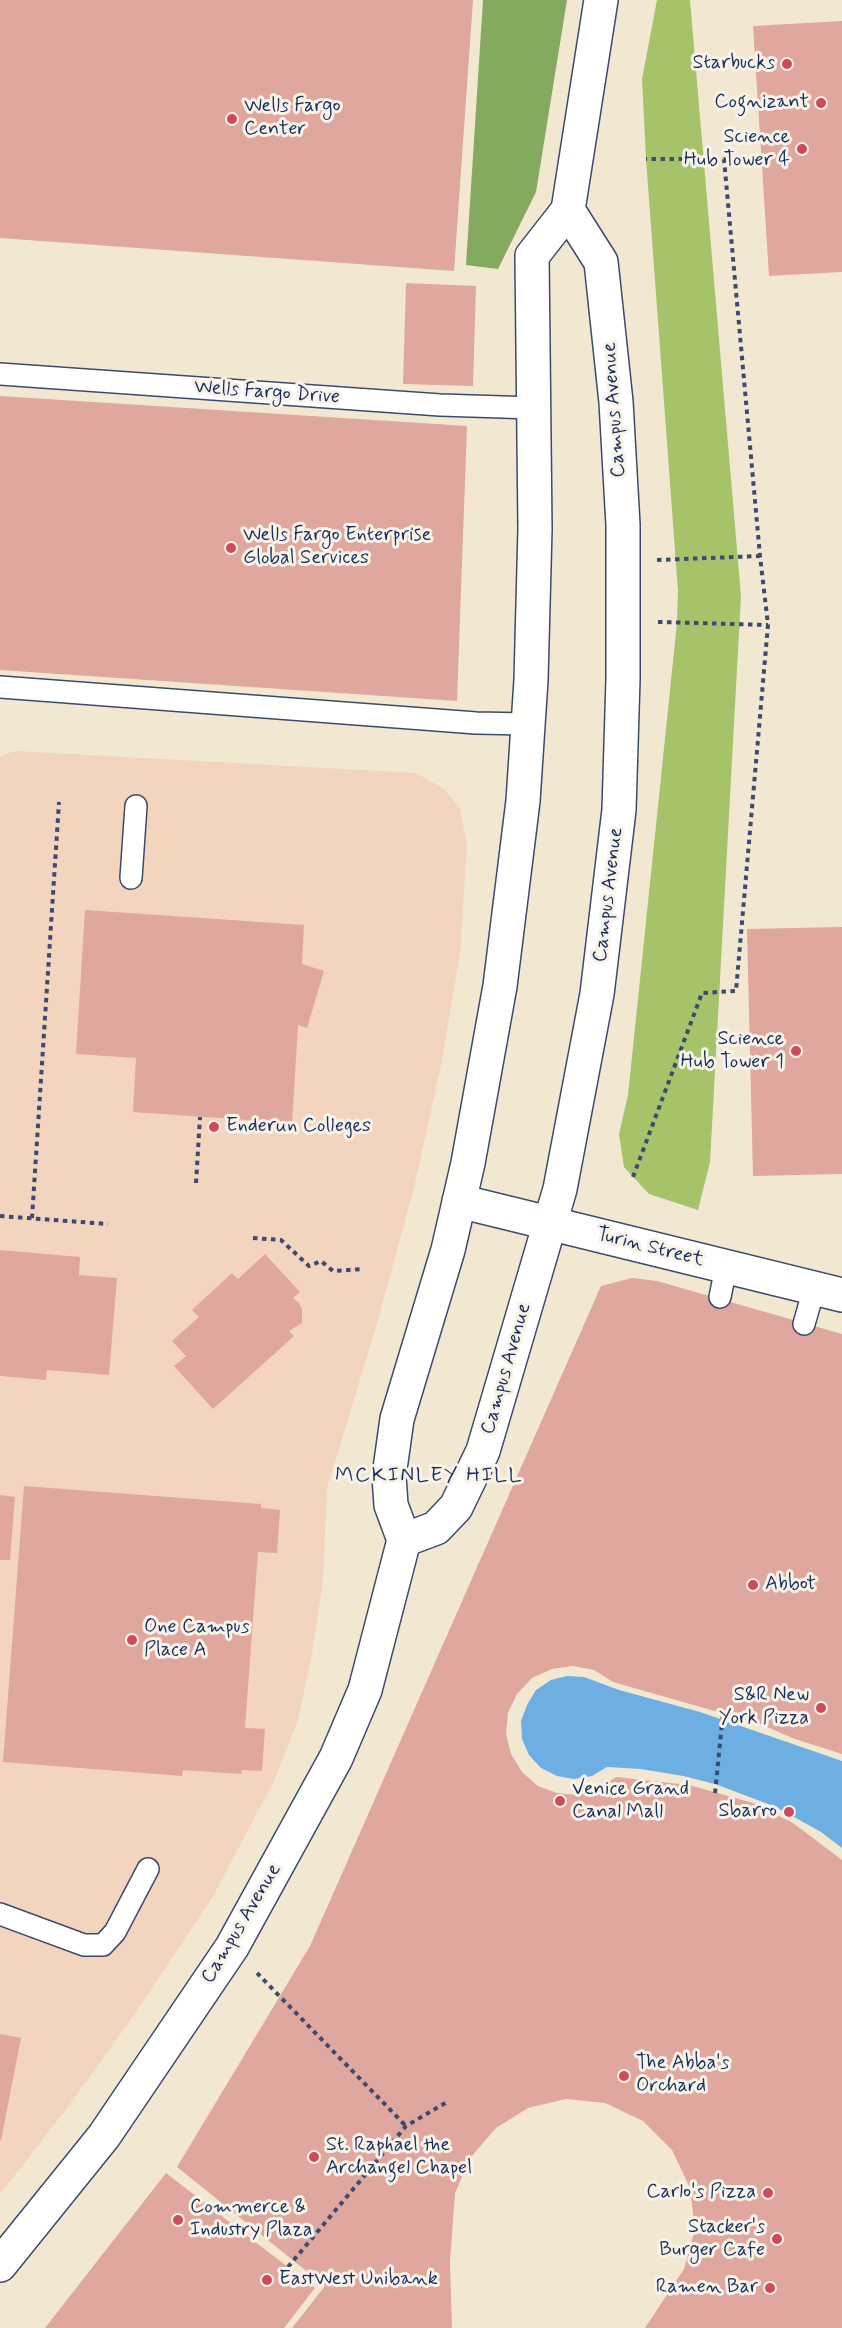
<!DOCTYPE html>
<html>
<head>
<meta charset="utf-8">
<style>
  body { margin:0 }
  canvas { display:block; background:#f2e8d1 }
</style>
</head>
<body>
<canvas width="842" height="2328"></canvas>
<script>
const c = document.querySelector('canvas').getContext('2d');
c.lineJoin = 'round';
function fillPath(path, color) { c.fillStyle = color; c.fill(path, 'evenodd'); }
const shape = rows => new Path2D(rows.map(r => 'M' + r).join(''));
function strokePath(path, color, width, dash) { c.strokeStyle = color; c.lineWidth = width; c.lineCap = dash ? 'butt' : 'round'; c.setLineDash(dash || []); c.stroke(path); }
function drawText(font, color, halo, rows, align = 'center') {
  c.font = font + ' Mynerve,sans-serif'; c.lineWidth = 6; c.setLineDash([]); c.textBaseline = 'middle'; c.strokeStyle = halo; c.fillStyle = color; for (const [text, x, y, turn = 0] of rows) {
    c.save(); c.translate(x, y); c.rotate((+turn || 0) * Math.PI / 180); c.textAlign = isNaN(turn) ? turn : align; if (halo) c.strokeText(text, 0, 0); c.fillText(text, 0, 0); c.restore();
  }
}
const built = shape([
  [17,751,416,773,444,789,460,808,467,845,460,954,441,1065,414,1188,376,1327,327,1488,323,1581,313,1648,298,1720,273,1783,212,1898,134,2015,65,2111,0,2194,0,757,4,754]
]);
const green = shape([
  [657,0,690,0,741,596,710,1162,698,1210,649,1194,624,1167,619,1134,628,1095,677,623,678,591,646,159,642,79]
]);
const forest = shape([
  [483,0,567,0,536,192,498,269,466,265]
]);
const water = shape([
  [567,1676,584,1677,619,1690,700,1712,842,1761,842,1848,821,1832,776,1807,715,1784,683,1776,641,1769,607,1767,592,1776,574,1779,557,1776,541,1768,529,1755,522,1739,521,1721,527,1705,536,1690,551,1680]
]);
const building = shape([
  [0,0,473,0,454,271,0,238],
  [842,21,842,272,769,276,753,26],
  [406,283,476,286,473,386,403,384],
  [0,396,467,426,457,701,0,670],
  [85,910,304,925,302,964,324,971,307,1028,298,1025,292,1123,133,1112,136,1058,76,1054],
  [842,927,842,1174,753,1176,747,929],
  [0,1250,80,1257,79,1275,117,1278,109,1375,47,1370,46,1380,0,1376],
  [265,1254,300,1292,293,1298,299,1303,302,1309,302,1323,289,1331,294,1336,213,1409,174,1366,186,1356,172,1341,199,1317,192,1310,232,1273,238,1279],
  [632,1278,657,1281,842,1334,842,1754,795,1739,760,1724,613,1682,594,1670,573,1666,552,1669,532,1678,517,1694,508,1713,506,1734,511,1754,522,1772,538,1786,557,1793,578,1795,599,1789,616,1777,689,1785,753,1803,793,1823,842,1860,842,2328,645,2328,684,2269,695,2229,690,2188,672,2150,643,2121,605,2103,566,2099,528,2108,496,2128,470,2158,455,2193,450,2262,452,2328,292,2328,325,2286,177,2167,310,1946,601,1286],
  [24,1486,261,1504,261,1508,280,1510,277,1553,258,1552,245,1728,265,1729,262,1771,242,1770,241,1774,183,1770,182,1776,3,1762],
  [0,1495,15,1497,10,1560,0,1560],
  [0,2034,21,2038,1,2140,0,2140],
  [166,2173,315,2288,284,2328,45,2328]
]);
const path = shape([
  [657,560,760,556],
  [658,622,768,625],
  [633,1177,702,993,736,991,768,625,760,556,724,159,646,159],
  [196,1183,200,1117],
  [0,1216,108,1224],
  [32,1218,59,802],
  [253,1238,281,1240,309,1266,321,1261,333,1271,364,1269],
  [715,1793,723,1713],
  [257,1973,406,2126],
  [288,2267,406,2126,447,2102]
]);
const lane = shape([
  [0,374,440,405,534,408],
  [0,687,476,723,528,724],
  [131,878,136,806],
  [720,1297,726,1267],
  [804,1324,814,1289],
  [0,1914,84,1945,103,1945,115,1932,148,1869]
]);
const street = shape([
  [459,1201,842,1295],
  [404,1540,436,1528,456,1507,483,1451,560,1189,597,994,619,810,623,679,623,525,616,402,601,262,568,210],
  [0,2265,104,2136,232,1947,336,1758,365,1690,404,1540,391,1505,389,1476,397,1419,448,1250,468,1163,500,986,523,801,531,680,535,529,532,256,568,210,601,0]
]);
const markers = [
  [787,64,6,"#d1495b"],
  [821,103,6,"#d1495b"],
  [232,119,6,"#d1495b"],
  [802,149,6,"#d1495b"],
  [231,548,6,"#d1495b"],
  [796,1051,6,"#d1495b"],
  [214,1127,6,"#d1495b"],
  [753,1585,6,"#d1495b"],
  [132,1640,6,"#d1495b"],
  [821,1708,6,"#d1495b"],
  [560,1801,6,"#d1495b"],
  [789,1812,6,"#d1495b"],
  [624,2076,6,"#d1495b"],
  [314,2157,6,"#d1495b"],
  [768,2193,6,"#d1495b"],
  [178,2220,6,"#d1495b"],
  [777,2239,6,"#d1495b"],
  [267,2280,6,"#d1495b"],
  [770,2288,6,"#d1495b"]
];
const poiNames = [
  ["Starbucks",775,64,"right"],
  ["Cognizant",809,103,"right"],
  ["Wells Fargo",244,107],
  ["Center",244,130],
  ["Science",790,138,"right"],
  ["Hub Tower 4",790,161,"right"],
  ["Wells Fargo Enterprise",243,536],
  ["Global Services",243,559],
  ["Science",784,1040,"right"],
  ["Hub Tower 1",784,1063,"right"],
  ["Enderun Colleges",226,1127],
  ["Abbot",765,1585],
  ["One Campus",144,1628],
  ["Place A",144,1651],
  ["S&R New",809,1696,"right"],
  ["York Pizza",809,1719,"right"],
  ["Venice Grand",572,1790],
  ["Canal Mall",572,1813],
  ["Sbarro",777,1812,"right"],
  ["The Abba's",636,2064],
  ["Orchard",636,2087],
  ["St. Raphael the",326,2146],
  ["Archangel Chapel",326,2169],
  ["Carlo's Pizza",756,2193,"right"],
  ["Commerce &",190,2208],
  ["Industry Plaza",190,2231],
  ["Stacker's",765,2228,"right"],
  ["Burger Cafe",765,2251,"right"],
  ["EastWest Unibank",279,2280],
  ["Ramen Bar",758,2288,"right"]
];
const streetNames = [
  ["Wells Fargo Drive",267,393,4],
  ["Campus Avenue",615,410,-94],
  ["Campus Avenue",609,895,-83],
  ["Turin Street",650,1248,14],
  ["Campus Avenue",507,1369,-74],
  ["Campus Avenue",242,1924,-59]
];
const neighbourhoodNames = [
  ["MCKINLEY HILL",429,1477]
];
fillPath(built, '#f3d4bf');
fillPath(green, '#a7c36a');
fillPath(forest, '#85a95e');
fillPath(water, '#6dafe2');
fillPath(building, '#e0a79e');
strokePath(lane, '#3b4b6f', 24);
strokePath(street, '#3b4b6f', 36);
strokePath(path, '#3b4b6f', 4, [4.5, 4.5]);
strokePath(lane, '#fff', 21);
strokePath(street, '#fff', 33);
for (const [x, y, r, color] of markers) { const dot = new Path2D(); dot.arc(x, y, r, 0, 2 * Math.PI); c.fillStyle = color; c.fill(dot); strokePath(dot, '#f7f3e8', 2); }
drawText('20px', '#1b2f5e', '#f7f3e8', poiNames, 'left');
drawText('20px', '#1b2f5e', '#f7f3e8', streetNames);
c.letterSpacing = '1.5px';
drawText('21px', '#1b2f5e', '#f7f3e8', neighbourhoodNames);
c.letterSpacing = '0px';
</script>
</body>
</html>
